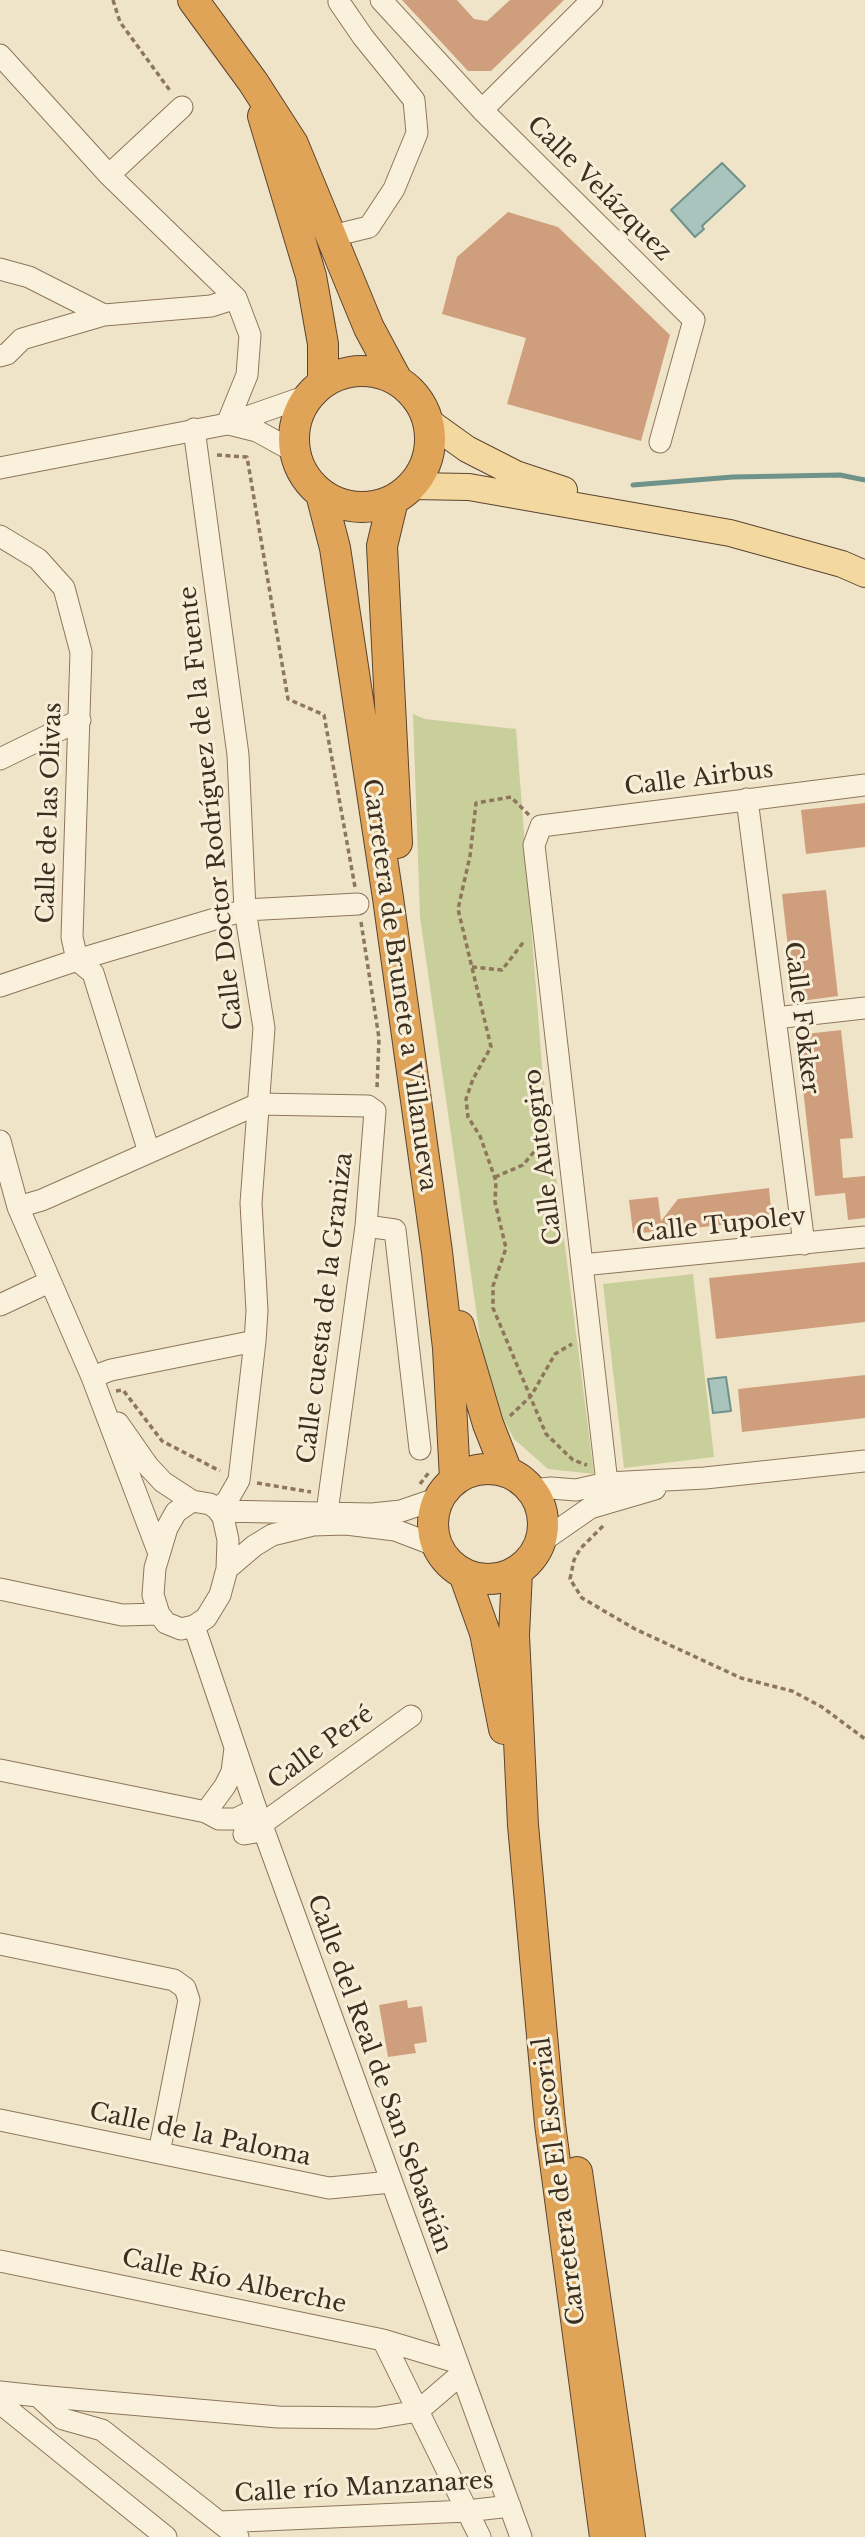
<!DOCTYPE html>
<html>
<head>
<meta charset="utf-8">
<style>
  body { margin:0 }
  canvas { display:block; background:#f0e4c8 }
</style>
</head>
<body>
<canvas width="865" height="2537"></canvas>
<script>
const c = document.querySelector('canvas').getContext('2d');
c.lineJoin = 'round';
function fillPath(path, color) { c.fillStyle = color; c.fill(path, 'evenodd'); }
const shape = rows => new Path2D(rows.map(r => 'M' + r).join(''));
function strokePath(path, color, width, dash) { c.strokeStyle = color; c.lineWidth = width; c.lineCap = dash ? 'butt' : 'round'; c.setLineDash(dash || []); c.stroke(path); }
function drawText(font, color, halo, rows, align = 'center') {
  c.font = font + ' "Libre Baskerville",serif'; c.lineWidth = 6; c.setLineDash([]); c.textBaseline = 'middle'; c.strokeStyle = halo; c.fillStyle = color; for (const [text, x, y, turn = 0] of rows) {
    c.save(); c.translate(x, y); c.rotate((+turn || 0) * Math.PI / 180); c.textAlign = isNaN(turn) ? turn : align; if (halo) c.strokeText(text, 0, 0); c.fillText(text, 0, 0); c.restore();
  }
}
const green = shape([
  [413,714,425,719,516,729,542,1066,594,1474,548,1469,514,1439,487,1387,420,917],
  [693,1274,714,1457,624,1468,603,1284]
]);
const water = shape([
  [722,163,745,186,702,226,704,229,695,237,671,210,722,163],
  [726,1377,731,1411,713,1413,708,1379,726,1377]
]);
const stream = shape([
  [633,485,733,477,840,475,865,480]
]);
const building = shape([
  [402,0,457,0,474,19,487,21,510,0,564,0,491,71,468,71],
  [508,212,558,227,670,335,641,441,507,404,526,338,442,314,457,257],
  [865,803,865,847,806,854,801,810],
  [826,890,838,996,794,1002,782,894],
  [841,1030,853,1138,840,1139,843,1178,865,1176,865,1218,848,1220,845,1193,815,1196,797,1035],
  [769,1188,772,1219,686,1229,687,1231,633,1233,629,1200,658,1197,661,1221,678,1199],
  [865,1262,865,1322,716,1339,709,1278],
  [865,1375,865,1418,742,1432,738,1389],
  [407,2000,408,2008,422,2006,427,2042,414,2044,416,2053,388,2057,379,2005]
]);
const path = shape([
  [113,0,120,22,171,92],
  [217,455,247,457,288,699,324,715,355,887],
  [529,815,511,797,476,803,470,856,458,909,491,1047,473,1079,466,1099,468,1117,480,1136,496,1181,495,1202,506,1248,493,1286,493,1308,546,1434,573,1460,587,1465],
  [361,922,379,1038,377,1088],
  [472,967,502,970,525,940],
  [495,1177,523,1165,543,1141,548,1140],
  [116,1391,123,1390,162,1441,220,1471],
  [510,1416,531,1396,555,1354,572,1344],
  [257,1483,311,1492],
  [420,1484,430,1471],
  [603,1526,580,1549,574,1560,570,1579,582,1598,635,1629,741,1678,792,1691,822,1707,865,1739]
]);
const minor = shape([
  [381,0,482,110,694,320,660,442],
  [0,55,109,175,236,298,250,335,247,375,227,424],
  [482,110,592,0],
  [109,175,182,107],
  [332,236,369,227,394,189,417,133,414,100,363,37,339,2,340,0],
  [0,269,29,277,104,315,211,306,236,298],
  [0,356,7,354,22,339,104,315],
  [229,424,257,431,295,452],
  [194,429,238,755,245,910,264,1028,251,1203,257,1311,255,1341,239,1480,227,1501,217,1509],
  [0,468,227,424,310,395],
  [0,536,38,559,64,588,81,652,72,937,77,960,93,973,149,1152],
  [0,759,80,720],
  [747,799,804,1244],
  [0,986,77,960,245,910,358,904],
  [775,1018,865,1008],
  [0,1141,18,1207,92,1377,158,1551],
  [18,1207,42,1200,258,1104,368,1106,375,1111,366,1226,327,1512],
  [366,1226,395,1230,420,1449],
  [582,1265,865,1237],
  [0,1305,49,1282],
  [92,1377,111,1370,255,1341],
  [118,1423,148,1466,163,1482,192,1501],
  [607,1483,534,845,541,826,865,785],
  [532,1490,551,1488,576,1490,607,1483,705,1478,865,1461],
  [192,1501,210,1504,217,1509,223,1517,228,1540,227,1569,220,1595,206,1618,194,1626,181,1629,166,1623,159,1614,153,1595,155,1568,167,1528,176,1512,192,1501],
  [219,1511,372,1514,401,1511,439,1498],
  [541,1542,590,1508,655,1489],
  [227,1569,254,1546,272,1535,313,1525,346,1524,395,1530,437,1546],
  [0,1589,122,1615,159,1614],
  [194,1626,256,1809,521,2537],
  [0,1770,206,1812,219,1819,236,1819,256,1809],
  [206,1812,225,1786,232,1772,235,1748],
  [244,1834,256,1832,262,1824,411,1716],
  [0,1944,174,1980,185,1988,189,2000,159,2153],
  [0,2120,329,2188,391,2182],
  [0,2261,383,2340,456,2362],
  [383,2340,480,2537],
  [0,2392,38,2396,63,2419,102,2430,238,2537],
  [38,2396,278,2417,376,2418,418,2411,460,2375],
  [0,2403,166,2537],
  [220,2522,467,2511,510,2506]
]);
const major = shape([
  [428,421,467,449,516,474,564,490],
  [412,486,469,487,730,533,842,564,865,574]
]);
const highway = shape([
  [193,0,253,82,293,144,369,328,397,380],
  [263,116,311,276,323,344,323,382],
  '294 439a68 68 0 1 1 136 0a68 68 0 1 1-136 0Z',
  [321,494,335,548,388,898,437,1252,448,1348,455,1479],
  [393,500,382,546,397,843],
  [459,1326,488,1424,507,1472],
  '433 1524a55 55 0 1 1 110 0a55 55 0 1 1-110 0Z',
  [517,1572,514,1635,523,1825,550,2124,605,2537],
  [464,1574,485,1633,504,1729],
  [577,2172,630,2537]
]);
const streetNames = [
  ["Calle Velázquez",599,189,45],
  ["Calle Airbus",699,779,-7],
  ["Calle Doctor Rodríguez de la Fuente",212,808,-96],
  ["Calle de las Olivas",50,813,-88],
  ["Carretera de Brunete a Villanueva",399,985,82],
  ["Calle Fokker",801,1018,83],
  ["Calle Autogiro",544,1157,-97],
  ["Calle Tupolev",721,1226,-6],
  ["Calle cuesta de la Graniza",326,1308,-83],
  ["Calle Peré",321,1748,-36],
  ["Calle del Real de San Sebastián",379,2074,70],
  ["Calle de la Paloma",200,2135,12],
  ["Carretera de El Escorial",560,2181,-97],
  ["Calle Río Alberche",234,2282,12],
  ["Calle río Manzanares",364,2488,-3]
];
fillPath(green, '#c9cf9b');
fillPath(water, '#a9c4bc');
strokePath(water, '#6f938a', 2);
strokePath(stream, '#6f938a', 5);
fillPath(building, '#cf9f7d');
strokePath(minor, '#8d765c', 23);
strokePath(major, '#5b4430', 28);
strokePath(highway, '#5b4430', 32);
strokePath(path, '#8d765c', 3.5, [5, 3.5]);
strokePath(minor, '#faf1dc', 21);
strokePath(major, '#f3d9a0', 26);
strokePath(highway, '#e0a458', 30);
drawText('24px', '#3d2e20', '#f7eed8', streetNames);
</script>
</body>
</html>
